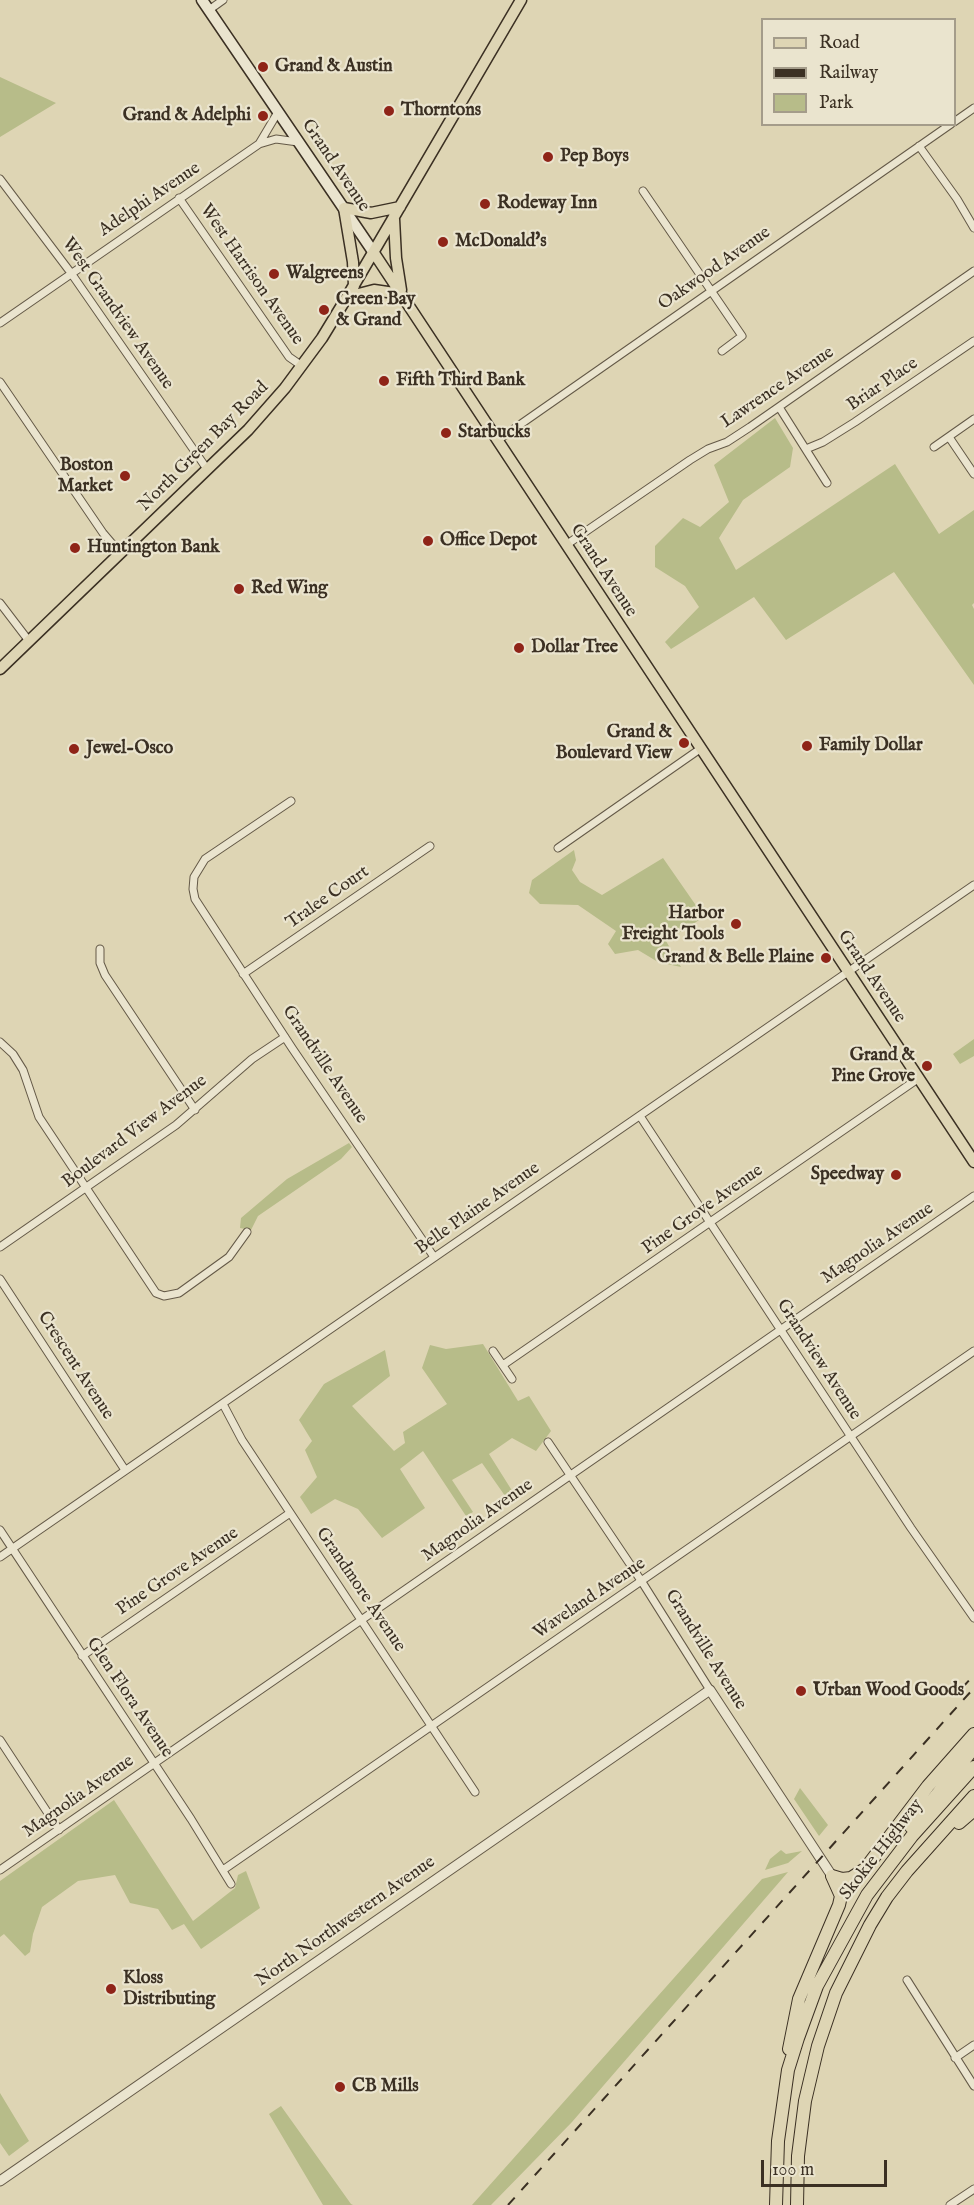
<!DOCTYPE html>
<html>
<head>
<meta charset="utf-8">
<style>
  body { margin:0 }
  #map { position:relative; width:974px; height:2205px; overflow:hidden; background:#ded5b4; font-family:"IM FELL English",serif }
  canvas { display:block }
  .legend { position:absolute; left:761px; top:18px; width:195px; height:108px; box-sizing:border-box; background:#eae4ce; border:2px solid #a49c8a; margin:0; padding:8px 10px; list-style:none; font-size:18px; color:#3b3023 }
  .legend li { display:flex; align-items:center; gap:12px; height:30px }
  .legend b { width:30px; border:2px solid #a49c8a }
  .scale { position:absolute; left:761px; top:2160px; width:126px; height:27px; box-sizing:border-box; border:3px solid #3b3023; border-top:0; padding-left:8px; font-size:18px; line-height:21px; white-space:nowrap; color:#3b3023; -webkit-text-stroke:4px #eae4ce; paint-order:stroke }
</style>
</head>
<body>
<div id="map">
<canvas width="974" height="2205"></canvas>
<ul class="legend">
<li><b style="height:8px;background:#ded5b4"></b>Road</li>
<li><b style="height:8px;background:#3b3023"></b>Railway</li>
<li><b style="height:16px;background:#b7bc89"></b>Park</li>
</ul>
<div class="scale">100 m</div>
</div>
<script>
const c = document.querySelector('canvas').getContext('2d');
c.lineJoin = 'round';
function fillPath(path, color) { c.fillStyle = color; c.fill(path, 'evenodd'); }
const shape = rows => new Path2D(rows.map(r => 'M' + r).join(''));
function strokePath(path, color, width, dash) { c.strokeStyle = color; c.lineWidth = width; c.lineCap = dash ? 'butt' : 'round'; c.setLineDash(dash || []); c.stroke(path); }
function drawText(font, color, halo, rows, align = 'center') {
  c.font = font + ' "IM FELL English",serif'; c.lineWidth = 4.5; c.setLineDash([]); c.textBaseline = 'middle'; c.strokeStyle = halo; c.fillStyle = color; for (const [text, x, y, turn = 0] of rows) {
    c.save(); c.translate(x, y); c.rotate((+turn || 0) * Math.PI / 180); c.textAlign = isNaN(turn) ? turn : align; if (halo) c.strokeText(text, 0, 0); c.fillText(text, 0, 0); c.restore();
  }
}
const green = shape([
  [0,77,56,103,0,137],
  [775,418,793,448,790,467,743,500,719,538,736,570,895,464,939,534,974,510,974,603,972,605,974,609,974,685,894,572,786,640,754,597,671,649,665,642,699,607,685,586,655,567,655,546,683,518,700,527,729,502,714,465],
  [574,850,576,860,572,870,580,882,602,895,663,858,704,917,666,941,681,967,658,962,638,950,615,954,608,944,616,931,578,905,540,904,529,893,532,880],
  [974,1039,974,1056,960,1064,953,1054],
  [349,1143,352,1147,341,1159,258,1216,251,1230,240,1228,241,1218,287,1179],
  [483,1344,518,1401,529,1396,551,1431,536,1451,512,1438,489,1454,516,1497,510,1503,482,1463,452,1480,473,1512,466,1516,423,1451,400,1469,425,1508,382,1538,358,1509,335,1499,311,1514,300,1497,317,1477,305,1450,312,1441,299,1420,324,1384,385,1350,390,1376,352,1406,394,1451,405,1443,403,1432,447,1404,422,1368,430,1345,446,1349],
  [800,1788,828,1825,819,1836,794,1799],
  [114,1800,193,1921,235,1888,238,1875,246,1871,260,1908,201,1949,184,1924,172,1930,158,1909,130,1903,115,1875,78,1881,42,1907,33,1934,30,1952,25,1956,4,1934,0,1937,0,1881],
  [781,1850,786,1854,802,1851,788,1863,765,1870,770,1859],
  [788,1872,572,2122,491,2205,472,2205,762,1879],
  [0,2093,29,2141,9,2156,0,2143],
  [281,2106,351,2204,353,2205,323,2205,269,2114]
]);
const minor = shape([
  [209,10,223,0],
  [954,122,974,108],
  [259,144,278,112],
  [919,146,957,199,974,228],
  [0,179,71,273,207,469],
  [643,191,742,336,722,351],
  [179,198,289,357,302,366],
  [0,323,259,144,276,139,298,142],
  [0,382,103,533,120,553],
  [779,407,827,483],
  [949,437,974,474],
  [498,440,951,124],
  [934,447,974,419],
  [806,449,823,442,855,422,974,341],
  [566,545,690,460,708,449,727,442,750,427,974,271],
  [0,603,29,641],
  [291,801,205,859,194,877,193,889,195,899,292,1048,434,1257],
  [558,848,700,749],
  [100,949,100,963,105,975,195,1110],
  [243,974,430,846],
  [0,1042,13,1054,23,1070,39,1117,156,1293,164,1296,179,1293,229,1257,247,1232],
  [640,1116,911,1528,974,1618],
  [0,1247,176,1125,252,1059,285,1037],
  [0,1279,125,1470],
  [493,1351,512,1379],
  [503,1365,919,1078],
  [223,1404,242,1440,475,1792],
  [548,1442,642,1582,710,1690],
  [0,1530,191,1819,231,1884],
  [0,1557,974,885],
  [82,1656,290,1513],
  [0,1740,59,1830],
  [0,1870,974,1196],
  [223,1870,974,1351],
  [907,1980,974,2086],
  [955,2058,974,2045],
  [950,2205,974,2189]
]);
const tertiary = shape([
  [0,2181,710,1690,832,1876]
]);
const secondary = shape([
  [202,0,374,253]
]);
const primary = shape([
  [394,219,396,258,401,290],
  [374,253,974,1162],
  [354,286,353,262,344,208,371,213,400,207],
  [347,297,374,290,401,294],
  [0,669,248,430,285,388,322,338,347,297,521,0]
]);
const trunk = shape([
  [959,1823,974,1810],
  [911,1827,974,1748],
  [832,1876,842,1879,851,1878,865,1869,928,1786,974,1734],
  [789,2049,799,1999,839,1905,841,1896,832,1876],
  [776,2205,778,2141,788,2070,798,2038,817,1986,867,1895,912,1836,974,1767],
  [797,2205,798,2156,805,2101,818,2046,836,1993,870,1925,887,1897,907,1871,974,1796]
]);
const rail = shape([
  [962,1688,974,1675],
  [508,2205,974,1688]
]);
const markers = [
  [263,67,6,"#8f2418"],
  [389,111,6,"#8f2418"],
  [263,116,6,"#8f2418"],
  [548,157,6,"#8f2418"],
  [485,204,6,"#8f2418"],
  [443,242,6,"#8f2418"],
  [274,274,6,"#8f2418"],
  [324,310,6,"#8f2418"],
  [384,381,6,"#8f2418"],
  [446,433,6,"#8f2418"],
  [125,476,6,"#8f2418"],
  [428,541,6,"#8f2418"],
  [75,548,6,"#8f2418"],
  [239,589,6,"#8f2418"],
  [519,648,6,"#8f2418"],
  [684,743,6,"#8f2418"],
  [807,746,6,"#8f2418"],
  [74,749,6,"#8f2418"],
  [736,924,6,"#8f2418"],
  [826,958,6,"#8f2418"],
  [927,1066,6,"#8f2418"],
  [896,1175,6,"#8f2418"],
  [801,1691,6,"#8f2418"],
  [111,1989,6,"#8f2418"],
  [340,2087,6,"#8f2418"]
];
const poiNames = [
  ["Grand & Austin",275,67],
  ["Thorntons",401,111],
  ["Grand & Adelphi",251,116,"right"],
  ["Pep Boys",560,157],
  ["Rodeway Inn",497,204],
  ["McDonald's",455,242],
  ["Walgreens",286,274],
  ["Green Bay",336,300],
  ["& Grand",336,321],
  ["Fifth Third Bank",396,381],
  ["Starbucks",458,433],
  ["Boston",113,466,"right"],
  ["Market",113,487,"right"],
  ["Office Depot",440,541],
  ["Huntington Bank",87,548],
  ["Red Wing",251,589],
  ["Dollar Tree",531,648],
  ["Grand &",672,733,"right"],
  ["Boulevard View",672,754,"right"],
  ["Family Dollar",819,746],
  ["Jewel-Osco",86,749],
  ["Harbor",724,914,"right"],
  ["Freight Tools",724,935,"right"],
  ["Grand & Belle Plaine",814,958,"right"],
  ["Grand &",915,1056,"right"],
  ["Pine Grove",915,1077,"right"],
  ["Speedway",884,1175,"right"],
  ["Urban Wood Goods",813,1691],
  ["Kloss",123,1979],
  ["Distributing",123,2000],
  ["CB Mills",352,2087]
];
const streetNames = [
  ["Grand Avenue",335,166,56],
  ["Adelphi Avenue",150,200,-34],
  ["Oakwood Avenue",715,269,-35],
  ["West Harrison Avenue",251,275,55],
  ["West Grandview Avenue",117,314,55],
  ["Briar Place",883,385,-34],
  ["Lawrence Avenue",778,388,-34],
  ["North Green Bay Road",204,447,-45],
  ["Grand Avenue",603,571,57],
  ["Tralee Court",328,898,-35],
  ["Grand Avenue",871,977,56],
  ["Grandville Avenue",324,1065,56],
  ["Boulevard View Avenue",135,1132,-37],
  ["Belle Plaine Avenue",478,1209,-35],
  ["Pine Grove Avenue",703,1210,-35],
  ["Magnolia Avenue",878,1244,-34],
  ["Grandview Avenue",818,1360,57],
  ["Crescent Avenue",75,1366,57],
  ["Magnolia Avenue",478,1521,-35],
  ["Pine Grove Avenue",178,1572,-34],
  ["Grandmore Avenue",360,1590,56],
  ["Waveland Avenue",590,1599,-34],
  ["Grandville Avenue",705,1650,58],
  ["Glen Flora Avenue",129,1698,56],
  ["Magnolia Avenue",79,1797,-35],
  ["Skokie Highway",882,1850,-52],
  ["North Northwestern Avenue",346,1922,-35]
];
fillPath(green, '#b7bc89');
strokePath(minor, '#645947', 9);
strokePath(tertiary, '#645947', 11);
strokePath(secondary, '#3b3023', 13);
strokePath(primary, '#3b3023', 13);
strokePath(trunk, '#3b3023', 14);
strokePath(minor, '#eae4ce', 7);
strokePath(tertiary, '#eae4ce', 9);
strokePath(secondary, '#eae4ce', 10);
strokePath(primary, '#ded5b4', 10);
strokePath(trunk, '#ded5b4', 12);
strokePath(rail, '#3b3023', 2, [10, 10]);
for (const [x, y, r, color] of markers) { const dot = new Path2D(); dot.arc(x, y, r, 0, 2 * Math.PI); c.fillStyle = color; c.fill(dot); strokePath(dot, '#eae4ce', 2); }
drawText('bold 18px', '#3b3023', '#eae4ce', poiNames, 'left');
drawText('18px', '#3b3023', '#eae4ce', streetNames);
</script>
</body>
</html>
